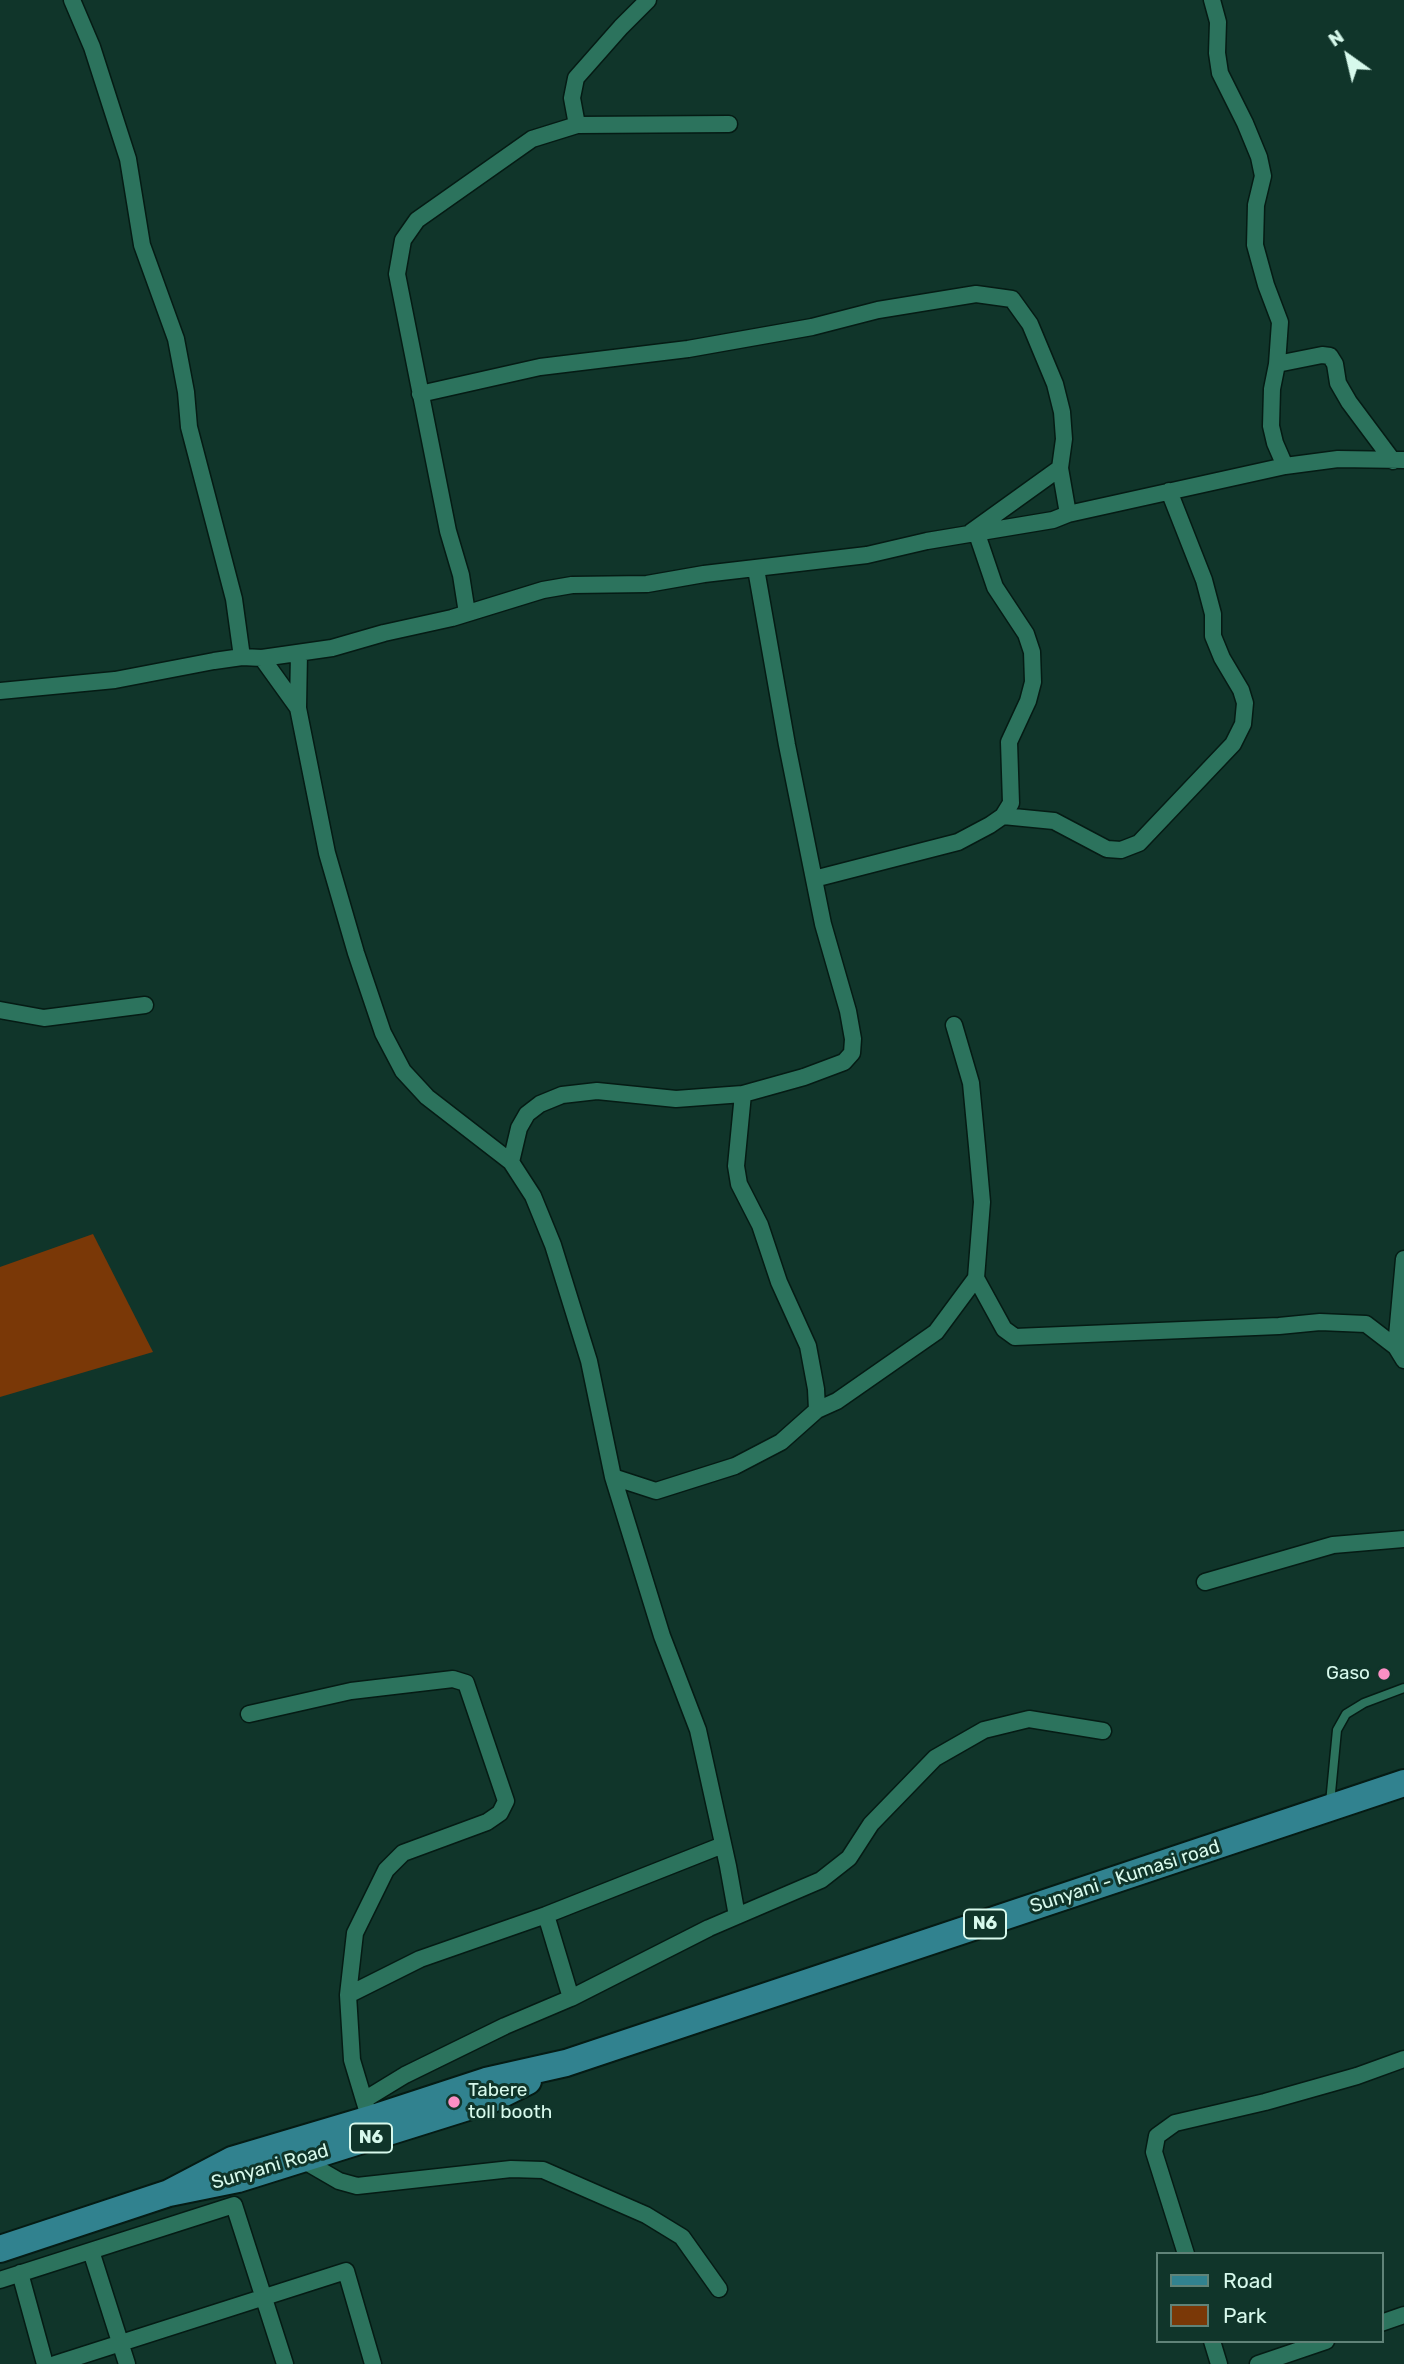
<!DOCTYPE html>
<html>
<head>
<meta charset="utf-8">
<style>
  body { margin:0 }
  #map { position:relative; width:1404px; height:2364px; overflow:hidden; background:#10352a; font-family:Rubik,sans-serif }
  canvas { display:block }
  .legend { position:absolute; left:1156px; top:2252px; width:228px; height:91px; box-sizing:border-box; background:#10352a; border:2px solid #608378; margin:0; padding:9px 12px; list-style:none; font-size:21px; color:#d7f9ec }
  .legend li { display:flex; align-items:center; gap:14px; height:35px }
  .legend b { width:35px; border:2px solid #608378 }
  .north { position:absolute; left:1313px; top:21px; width:70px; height:70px; -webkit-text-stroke:5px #10352a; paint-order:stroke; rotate:326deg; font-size:19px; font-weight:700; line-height:28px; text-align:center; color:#d7f9ec }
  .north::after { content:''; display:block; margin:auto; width:24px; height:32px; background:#d7f9ec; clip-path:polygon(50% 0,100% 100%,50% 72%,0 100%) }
</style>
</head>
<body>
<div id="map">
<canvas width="1404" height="2364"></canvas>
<ul class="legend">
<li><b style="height:9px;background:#31828f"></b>Road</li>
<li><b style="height:19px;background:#7a3807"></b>Park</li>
</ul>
<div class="north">N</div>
</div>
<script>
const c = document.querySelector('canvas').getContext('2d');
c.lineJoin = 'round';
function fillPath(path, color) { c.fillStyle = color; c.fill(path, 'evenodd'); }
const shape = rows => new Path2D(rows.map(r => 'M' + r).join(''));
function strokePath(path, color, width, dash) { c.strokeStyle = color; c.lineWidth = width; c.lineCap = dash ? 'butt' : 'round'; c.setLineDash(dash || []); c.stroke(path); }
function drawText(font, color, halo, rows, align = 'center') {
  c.font = font + ' Rubik,sans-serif'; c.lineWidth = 6; c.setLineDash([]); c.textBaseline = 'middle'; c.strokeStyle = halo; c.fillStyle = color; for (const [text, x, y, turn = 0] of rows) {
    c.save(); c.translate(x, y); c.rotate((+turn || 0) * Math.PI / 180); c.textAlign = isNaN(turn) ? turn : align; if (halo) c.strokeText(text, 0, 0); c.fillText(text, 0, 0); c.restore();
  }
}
const green = shape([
  [93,1234,153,1352,0,1397,0,1267]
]);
const lane = shape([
  [1330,1803,1337,1730,1346,1714,1364,1703,1404,1688]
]);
const street = shape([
  [72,0,92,47,118,128,128,159,142,245,176,339,186,392,189,427,234,599,242,657],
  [1212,0,1218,22,1217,53,1220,73,1245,123,1259,157,1263,176,1256,205,1255,245,1266,285,1280,322,1277,364,1272,389,1271,426,1275,443,1285,466],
  [577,125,572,98,576,78,621,27,648,0],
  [1277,364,1322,355,1330,356,1335,364,1338,383,1349,402,1393,461],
  [420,394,540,367,688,349,812,327,878,310,976,294,1012,299,1030,324,1055,384,1062,412,1064,439,1060,468,1068,514],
  [971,532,1060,468],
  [467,613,461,575,448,531,397,274,403,240,417,220,532,139,577,125,729,124],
  [299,653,298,708,327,853,356,953,383,1033,403,1071,427,1097,511,1162,533,1196,553,1245,589,1361,613,1477,662,1636,698,1730,728,1866,737,1916],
  [262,658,298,708],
  [0,691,115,680,214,661,242,657,262,658,332,648,384,633,452,618,543,590,572,585,647,584,704,574,867,555,927,541,1053,520,1068,514,1285,466,1338,459,1404,460],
  [1003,816,1054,821,1107,849,1121,850,1139,843,1233,744,1243,724,1245,703,1241,690,1222,658,1213,636,1213,614,1204,580,1169,491],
  [814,879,958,842,990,825,1003,816,1011,803,1009,742,1028,701,1033,682,1032,652,1026,634,995,587,977,534],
  [0,1010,44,1018,145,1005],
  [511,1162,519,1128,527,1114,540,1104,562,1095,597,1091,676,1099,743,1094,804,1077,844,1062,852,1053,853,1039,848,1011,823,924,787,745,756,569],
  [976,1278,1004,1329,1015,1337,1279,1326,1320,1322,1366,1324,1396,1347,1404,1360],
  [1396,1347,1404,1259],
  [817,1410,837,1401,936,1332,976,1278,982,1202,977,1146,971,1083,954,1025],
  [613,1477,656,1491,735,1466,781,1442,817,1410,816,1389,808,1346,779,1282,760,1225,739,1184,736,1166,743,1094],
  [1205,1582,1333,1545,1404,1539],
  [249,1714,351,1691,453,1679,466,1683,506,1801,500,1813,487,1822,403,1853,386,1870,355,1933,348,1995],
  [546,1915,571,1998],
  [364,2100,352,2060,348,1995,420,1959,546,1915,723,1845],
  [370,2119,364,2100,405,2075,505,2026,571,1998,709,1928,821,1880,849,1858,871,1824,935,1758,984,1730,1029,1719,1103,1731],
  [301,2159,339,2181,357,2186,511,2169,543,2170,646,2215,682,2237,719,2289],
  [91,2251,127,2364],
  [1186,2254,1154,2152,1157,2136,1175,2123,1265,2102,1357,2076,1404,2059],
  [20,2273,45,2364],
  [0,2280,234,2205,285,2364],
  [1381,2323,1404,2315],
  [1212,2341,1219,2364],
  [55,2364,346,2271,373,2364],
  [1258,2364,1326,2341]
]);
const primary = shape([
  [169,2193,232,2160,370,2119,486,2081,566,2063,1404,1783],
  [0,2249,169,2193,238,2179,490,2100,528,2081]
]);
const markers = [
  [1384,1674,7,"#fb8fc4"],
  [454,2102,7,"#fb8fc4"]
];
const shields = [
  [985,1924,42],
  [371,2138,42]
];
const shieldNames = [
  ["N6",985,1924],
  ["N6",371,2138]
];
const poiNames = [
  ["Gaso",1370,1674],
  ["Tabere",468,2091,"left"],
  ["toll booth",468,2113,"left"]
];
const streetNames = [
  ["Sunyani - Kumasi road",1125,1877,-18],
  ["Sunyani Road",270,2167,-16]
];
fillPath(green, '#7a3807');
strokePath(lane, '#051b14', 11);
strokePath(street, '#051b14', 19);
strokePath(primary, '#051b14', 30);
strokePath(lane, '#2c735d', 8);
strokePath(street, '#2c735d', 16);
strokePath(primary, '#31828f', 26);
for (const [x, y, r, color] of markers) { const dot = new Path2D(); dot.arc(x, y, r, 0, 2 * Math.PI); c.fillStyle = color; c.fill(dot); strokePath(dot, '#10352a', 2.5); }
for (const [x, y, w] of shields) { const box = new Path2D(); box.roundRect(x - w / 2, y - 14.5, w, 29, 5); c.fillStyle = '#10352a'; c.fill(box); strokePath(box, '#d7f9ec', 2); }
drawText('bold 18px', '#d7f9ec', null, shieldNames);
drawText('19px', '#d7f9ec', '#10352a', poiNames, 'right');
drawText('19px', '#d7f9ec', '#10352a', streetNames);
</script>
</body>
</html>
